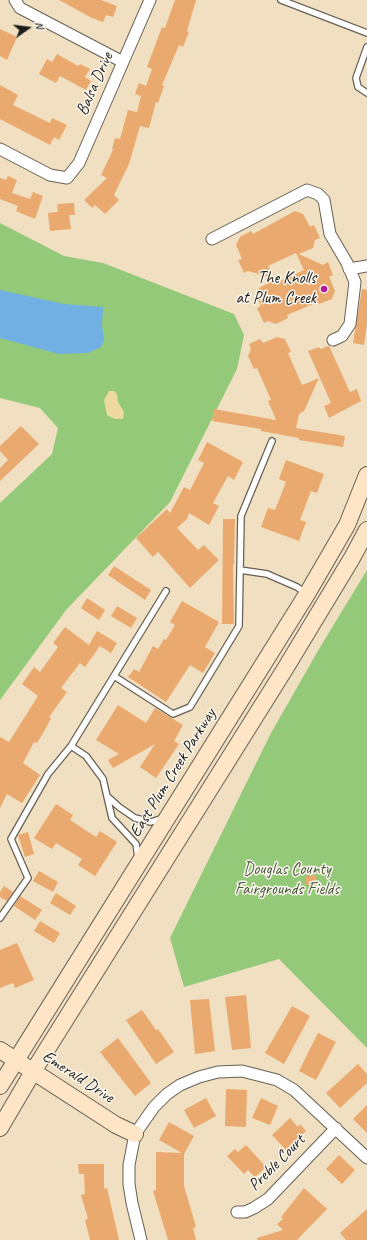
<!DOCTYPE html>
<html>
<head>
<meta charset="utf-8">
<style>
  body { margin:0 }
  #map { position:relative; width:367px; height:1240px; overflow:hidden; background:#f0dfc0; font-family:Caveat,sans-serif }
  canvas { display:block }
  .north { position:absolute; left:8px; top:8px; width:40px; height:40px; -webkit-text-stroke:3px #fbf7ec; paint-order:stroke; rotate:76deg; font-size:11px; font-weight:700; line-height:16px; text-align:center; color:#1c1c1c }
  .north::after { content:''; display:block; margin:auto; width:14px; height:18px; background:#1c1c1c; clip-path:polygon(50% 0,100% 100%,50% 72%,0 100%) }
</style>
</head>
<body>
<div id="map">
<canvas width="367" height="1240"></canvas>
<div class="north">N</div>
</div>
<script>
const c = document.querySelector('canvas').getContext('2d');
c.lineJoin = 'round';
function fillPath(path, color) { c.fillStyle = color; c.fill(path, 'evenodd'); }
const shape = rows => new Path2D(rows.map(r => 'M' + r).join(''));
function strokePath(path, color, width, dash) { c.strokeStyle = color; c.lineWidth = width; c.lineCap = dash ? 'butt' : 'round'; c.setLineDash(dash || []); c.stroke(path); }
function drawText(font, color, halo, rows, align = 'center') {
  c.font = font + ' Caveat,sans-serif'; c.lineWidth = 3; c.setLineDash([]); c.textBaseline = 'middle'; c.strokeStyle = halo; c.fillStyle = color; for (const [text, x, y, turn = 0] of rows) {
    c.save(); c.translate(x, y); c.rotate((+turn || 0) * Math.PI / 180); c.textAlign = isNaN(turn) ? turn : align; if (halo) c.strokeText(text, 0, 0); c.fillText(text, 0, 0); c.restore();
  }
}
const green = shape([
  [0,223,64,256,103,263,234,314,244,335,237,369,170,502,66,610,0,700,0,503,52,454,58,428,40,408,0,398],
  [367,570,367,1048,279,959,184,987,170,938,271,733,319,649]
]);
const sand = shape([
  [109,391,114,391,117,394,118,402,124,412,123,419,115,419,107,415,104,400]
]);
const water = shape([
  [0,290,64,304,103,307,102,326,104,340,101,347,88,353,59,354,0,338]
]);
const building = shape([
  [59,0,101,0,117,6,113,17,106,15,103,22,92,18],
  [175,0,196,0,187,31,189,32,183,47,179,45,162,85,164,86,158,103,156,102,149,128,140,126,129,164,114,195,119,200,105,214,95,205,92,208,84,200,107,178,101,175,113,150,112,149,115,138,120,139,128,110,137,112,141,96,135,94,139,83,146,86,152,69,147,67,162,27,165,28],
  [0,29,17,37,7,60,0,56],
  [57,54,78,66,80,64,90,69,85,77,91,81,86,90,60,76,56,83,39,74,47,59,52,62],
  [0,85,18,95,13,105,50,123,52,118,67,125,59,140,54,137,50,145,0,119],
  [8,176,17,180,12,193,30,199,33,192,43,196,35,219,16,211,18,206,0,199,0,178,6,180],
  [74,203,75,215,69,215,71,229,50,231,48,213,58,212,57,204],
  [295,211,303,214,310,227,314,225,320,238,315,240,313,248,299,254,323,265,328,262,333,275,329,277,335,291,332,299,319,304,318,302,287,315,288,318,276,324,268,321,264,323,257,308,261,306,256,295,259,288,274,280,275,283,285,279,304,270,296,253,268,266,273,278,248,271,244,273,238,260,242,259,236,245,240,237,251,231,253,234],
  [362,289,367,290,367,324,364,345,353,343],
  [277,337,285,339,291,352,288,353,302,385,319,378,304,411,299,414,296,428,345,436,343,447,299,440,299,438,261,431,261,429,212,421,214,409,276,420,268,401,271,400,257,368,254,369,248,356,251,349,249,344,260,339,263,343],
  [329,346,350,392,357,389,361,401,329,418,324,406,331,403,308,351,319,347,320,349],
  [21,426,39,444,0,481,0,468,8,460,0,451,0,446],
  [207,442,243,462,234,480,228,476,213,503,219,506,209,525,189,513,187,519,177,528,198,550,204,545,219,560,190,588,158,552,153,557,136,538,167,509,170,513,184,487,190,490,204,463,198,460],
  [286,460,324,474,317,493,311,491,300,520,306,522,299,541,261,527,268,508,275,510,286,482,279,479],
  [223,519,235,519,234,564,233,564,234,624,222,624],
  [114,566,151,590,145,600,108,575],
  [87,598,105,610,99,620,81,608],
  [182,601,219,622,205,647,215,653,203,673,190,665,166,702,128,677,134,669,139,672,153,646,158,649,164,639,166,640,175,625,170,622],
  [117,606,137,618,131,628,111,616],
  [65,627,89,645,97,631,117,643,111,653,100,646,85,667,80,663,61,688,67,692,49,717,51,718,46,728,37,743,34,742,23,763,40,775,22,803,7,794,0,808,0,737,9,742,38,696,22,684,34,667,40,672,58,647,53,643],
  [118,705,146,723,155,708,183,725,174,741,179,744,156,778,140,767,155,744,113,768,108,760,119,754,96,740],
  [56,804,73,815,70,820,96,837,100,831,117,842,95,876,78,865,82,859,56,843,52,849,34,838],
  [28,832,34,854,25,857,18,835],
  [39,871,58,882,53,892,33,881],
  [316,875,317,885,306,885,306,876],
  [4,886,13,892,7,901,0,897,0,892],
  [56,893,76,906,70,915,50,903],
  [20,896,42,910,35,920,14,906],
  [40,921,60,933,54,943,34,931],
  [17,943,34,980,15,988,13,983,0,988,0,950],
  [246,995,251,1048,232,1050,225,997],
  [209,999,215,1051,195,1054,190,1000],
  [292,1006,310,1016,284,1064,265,1053],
  [142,1010,156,1030,158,1029,174,1052,156,1064,126,1020],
  [318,1033,336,1042,316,1080,299,1071],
  [118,1038,151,1083,135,1096,100,1052],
  [358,1064,367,1074,367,1083,340,1108,326,1093],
  [226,1089,247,1090,246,1127,225,1126],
  [206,1098,216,1116,194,1128,184,1110],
  [261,1098,278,1106,270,1125,252,1118],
  [367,1105,367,1133,353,1119],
  [290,1118,298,1127,300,1124,306,1131,286,1150,272,1135],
  [169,1122,194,1136,184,1154,184,1186,196,1227,193,1228,196,1240,168,1240,153,1191,156,1190,156,1152,182,1153,159,1140],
  [246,1145,266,1167,255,1177,248,1170,244,1174,227,1156,235,1149,238,1152],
  [339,1155,355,1170,342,1184,326,1169],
  [78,1164,104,1164,104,1189,107,1188,119,1240,90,1240,85,1220,88,1219,81,1195,85,1194,84,1174,79,1174],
  [304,1188,327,1209,297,1240,257,1240,257,1238,283,1230,277,1224,283,1219,281,1217],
  [367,1209,367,1240,346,1240,340,1233]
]);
const lane = shape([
  [281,0,367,33],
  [367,47,356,78,358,87,367,93],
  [240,570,267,574,297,587,307,594],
  [114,676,173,714,190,707,239,626,241,516,272,441],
  [71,746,86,756,103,779,112,818,136,844,138,857],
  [108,797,119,807,135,818,151,822,163,818],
  [0,918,28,878,11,839,48,774,71,746,166,591]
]);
const street = shape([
  [15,0,20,8,123,62],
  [0,149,50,175,67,178,79,163,150,0],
  [212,239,307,190,318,194,324,200,330,234,347,263,355,282,350,324,342,336,333,340],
  [349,269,367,266],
  [237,1212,245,1212,254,1208,268,1199,336,1128],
  [141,1240,132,1203,129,1184,129,1165,135,1134,154,1107,167,1094,180,1085,199,1077,218,1072,242,1071,277,1080,294,1090,367,1158]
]);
const secondary = shape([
  [0,1050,116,1125,135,1134],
  [0,1086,307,594,347,525,367,475],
  [0,1128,34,1070,285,669,352,558,367,530]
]);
const markers = [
  [324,289,4,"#b5179e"]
];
const streetNames = [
  ["Balsa Drive",95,84,-66],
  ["East Plum Creek Parkway",173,773,-58],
  ["Emerald Drive",78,1077,33],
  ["Preble Court",277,1163,-45]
];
const poiNames = [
  ["The Knolls",316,279],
  ["at Plum Creek",316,299]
];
const parkNames = [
  ["Douglas County",287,870],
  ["Fairgrounds Fields",287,890]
];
fillPath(green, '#94c97a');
fillPath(sand, '#eeda9e');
fillPath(water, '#70b0e3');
fillPath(building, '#eaaa6f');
strokePath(lane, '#666055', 8);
strokePath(street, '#666055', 13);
strokePath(secondary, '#666055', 18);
strokePath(lane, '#fff', 5.5);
strokePath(street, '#fff', 11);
strokePath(secondary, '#fee5c5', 16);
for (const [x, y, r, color] of markers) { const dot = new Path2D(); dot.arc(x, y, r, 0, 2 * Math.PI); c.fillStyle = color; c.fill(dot); strokePath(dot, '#fbf7ec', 1.5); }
drawText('17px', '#1c1c1c', '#fbf7ec', streetNames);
drawText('17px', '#1c1c1c', '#fbf7ec', poiNames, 'right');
drawText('17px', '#46593d', '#fbf7ec', parkNames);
</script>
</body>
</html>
